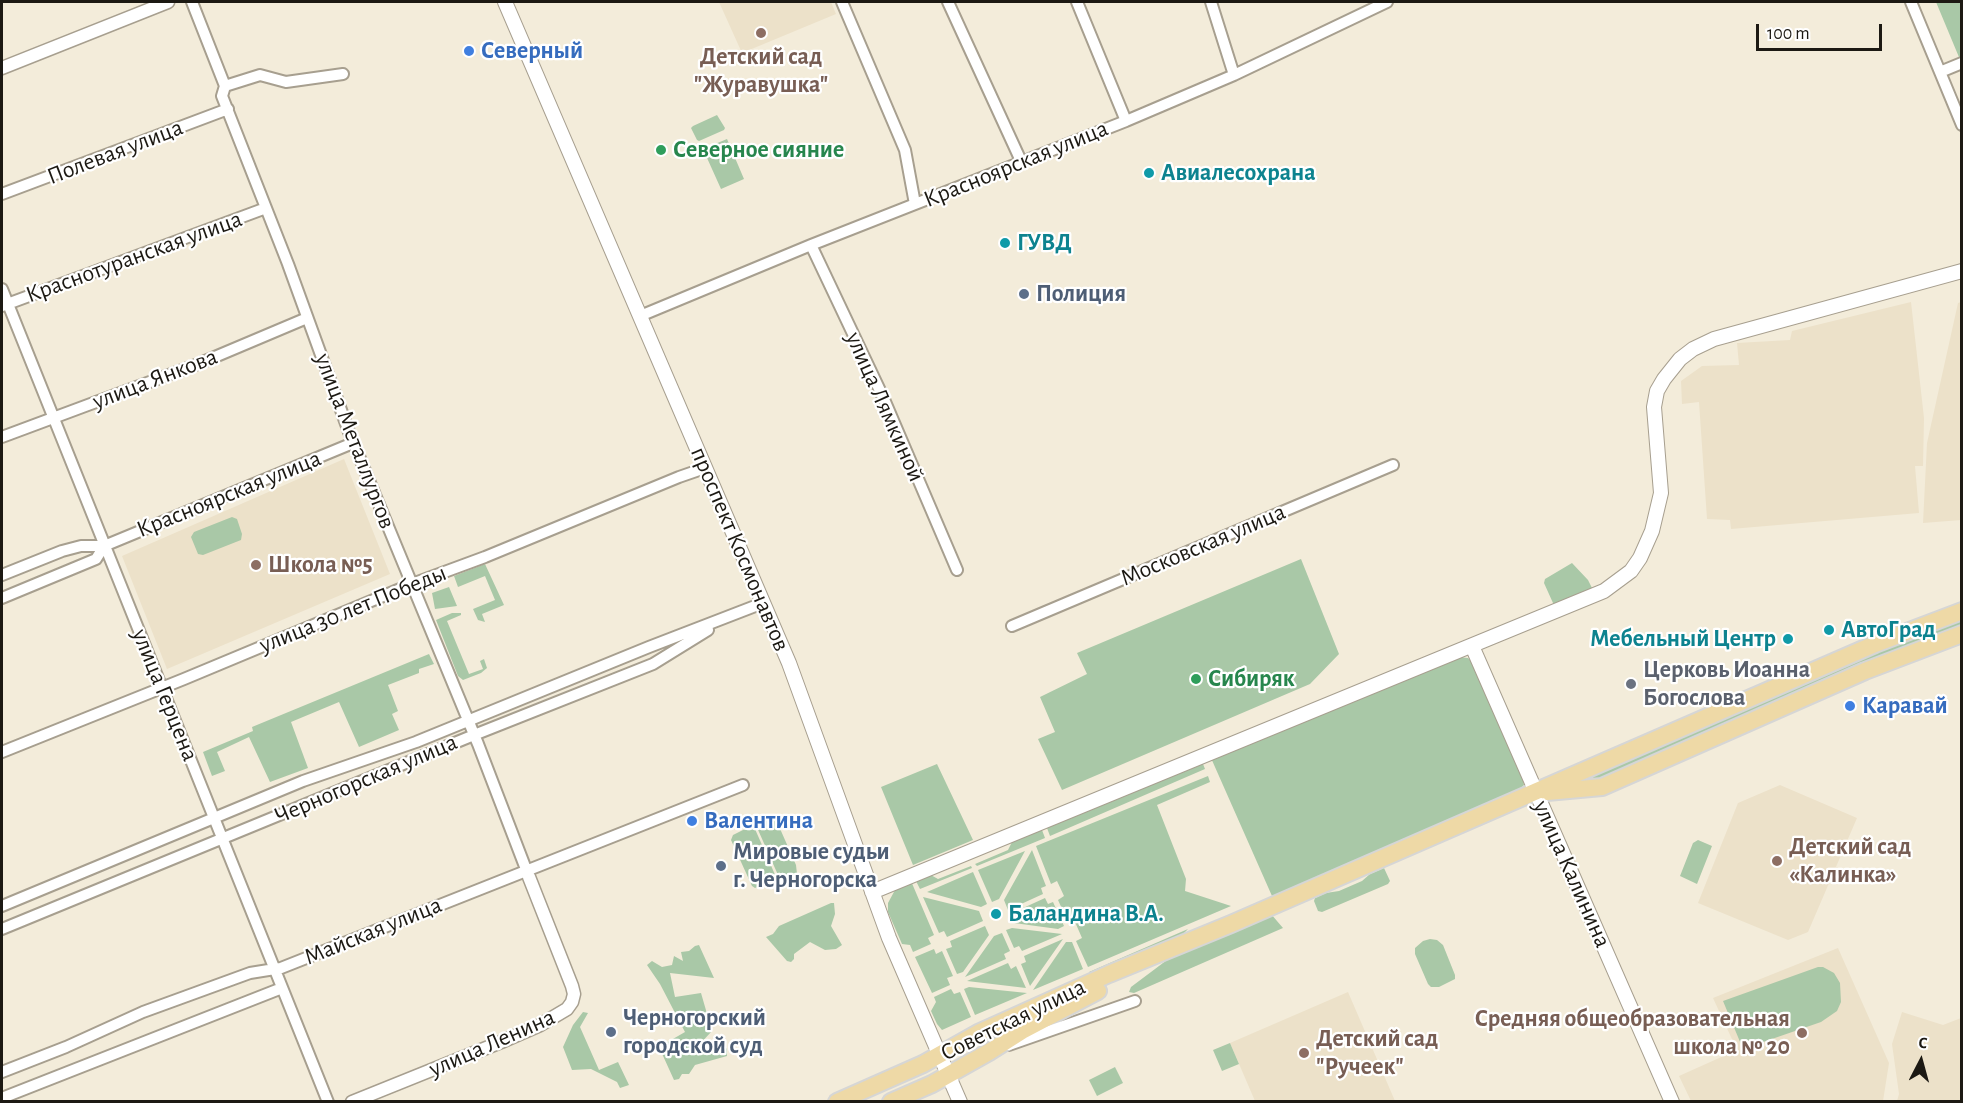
<!DOCTYPE html>
<html>
<head>
<meta charset="utf-8">
<style>
  body { margin:0 }
  #map { position:relative; width:1963px; height:1103px; overflow:hidden; background:#f3ecda; font-family:"Alegreya Sans",sans-serif }
  canvas { display:block }
  .frame { position:absolute; inset:0; border:3px solid #1c1913; pointer-events:none }
  .north { position:absolute; left:1891px; top:1031px; width:60px; height:60px; -webkit-text-stroke:4px #fff; paint-order:stroke; rotate:6deg; font-size:16px; font-weight:700; line-height:24px; text-align:center; color:#1c1913 }
  .north::after { content:''; display:block; margin:auto; width:21px; height:27px; background:#1c1913; clip-path:polygon(50% 0,100% 100%,50% 72%,0 100%) }
  .scale { position:absolute; left:1756px; top:24px; width:126px; height:27px; box-sizing:border-box; border:3px solid #1c1913; border-top:0; padding-left:8px; font-size:18px; line-height:21px; white-space:nowrap; color:#1c1913; -webkit-text-stroke:4px #fff; paint-order:stroke }
</style>
</head>
<body>
<div id="map">
<canvas width="1963" height="1103"></canvas>
<div class="frame"></div>
<div class="north">С</div>
<div class="scale">100 m</div>
</div>
<script>
const c = document.querySelector('canvas').getContext('2d');
c.lineJoin = 'round';
function fillPath(path, color) { c.fillStyle = color; c.fill(path, 'evenodd'); }
const shape = rows => new Path2D(rows.map(r => 'M' + r).join(''));
function strokePath(path, color, width, dash) { c.strokeStyle = color; c.lineWidth = width; c.lineCap = dash ? 'butt' : 'round'; c.setLineDash(dash || []); c.stroke(path); }
function drawText(font, color, halo, rows, align = 'center') {
  c.font = font + ' "Alegreya Sans",sans-serif'; c.lineWidth = 4.5; c.setLineDash([]); c.textBaseline = 'middle'; c.strokeStyle = halo; c.fillStyle = color; for (const [text, x, y, turn = 0] of rows) {
    c.save(); c.translate(x, y); c.rotate((+turn || 0) * Math.PI / 180); c.textAlign = isNaN(turn) ? turn : align; if (halo) c.strokeText(text, 0, 0); c.fillText(text, 0, 0); c.restore();
  }
}
const built = shape([
  [719,2,831,2,836,14,742,53],
  [1911,302,1924,418,1923,466,1915,466,1919,513,1731,529,1730,520,1707,519,1699,402,1682,404,1681,381,1702,366,1739,365,1737,343,1790,340,1792,331],
  [1961,302,1961,520,1923,523,1927,443,1958,303],
  [344,459,390,574,167,669,122,556],
  [1780,785,1857,818,1808,932,1788,940,1698,903,1738,803],
  [1838,948,1889,1063,1883,1101,1691,1101,1679,1076,1737,1050,1713,998],
  [1348,992,1395,1101,1255,1101,1230,1043],
  [1902,1012,1943,1025,1961,1018,1961,1101,1897,1101,1899,1094,1892,1044]
]);
const green = shape([
  [1936,2,1961,2,1961,62],
  [717,115,725,128,724,130,699,141,697,140,691,128,693,126],
  [727,139,744,179,721,189,703,149],
  [232,517,237,519,242,534,241,540,203,555,198,554,191,537,194,532],
  [1301,559,1339,654,1310,684,1062,790,1038,739,1055,732,1040,697,1087,674,1077,653],
  [1572,563,1588,580,1592,588,1590,592,1558,605,1553,603,1544,583,1545,579],
  [485,564,504,605,482,614,485,622,478,620,473,609,495,600,485,576,458,587,454,576],
  [449,587,457,606,435,609,432,593],
  [452,613,461,613,461,615,447,621,469,674,483,669,480,661,484,659,487,668,481,673,463,680,458,676,436,620],
  [1961,616,1961,628,1607,778,1559,786],
  [429,654,434,664,419,669,419,673,388,685,398,711,392,714,399,730,359,747,339,702,291,722,308,768,270,782,249,737,217,752,225,771,212,776,203,752,253,731,252,727],
  [1458,657,1468,658,1474,664,1522,774,1524,785,1519,790,1272,896,1211,758],
  [937,764,973,840,913,865,881,787],
  [1203,764,1205,769,1050,836,1047,828],
  [1208,776,1210,782,1157,805,1186,879,1185,891,1231,906,1088,967,1076,941,1082,938,1075,922,1069,924,1058,900,1064,896,1057,881,1051,884,1036,846],
  [774,815,796,865,797,874,792,880,782,884,755,823],
  [749,827,755,829,776,877,775,880,755,888,752,886,731,840,733,835],
  [1042,830,1045,838,977,866,975,864,1008,850,1012,842],
  [1698,840,1712,846,1697,884,1680,876,1693,843],
  [1032,850,1046,886,1041,888,1043,894,1008,910,1004,900],
  [1025,851,999,899,992,902,978,870],
  [971,866,972,868,920,889,915,879,929,874,938,879],
  [1384,868,1390,881,1388,884,1322,912,1318,911,1314,901,1315,898,1326,893,1339,891,1362,881,1370,874],
  [973,872,987,904,981,907,927,892],
  [911,881,934,935,928,938,931,944,913,952,910,945,902,944,888,912,888,903,895,890],
  [923,897,979,911,983,921,947,937,944,931,939,933],
  [1045,898,1048,904,1053,902,1064,926,1058,929,1014,923,1010,914],
  [831,903,834,903,835,914,831,926,842,945,836,949,825,950,810,942,794,954,794,959,791,962,787,961,766,937,773,934,779,926],
  [1271,914,1283,928,1134,993,1129,992,1131,987,1167,960],
  [985,926,989,935,963,972,957,974,946,949,952,947,950,941],
  [1012,928,1062,934,1022,951,1019,946,1014,948,1006,930],
  [1188,929,1178,939,1091,977,1089,972],
  [1002,933,1010,951,1004,954,1006,959,965,977,994,936],
  [1063,939,1030,986,1021,964,1026,962,1024,956],
  [1430,939,1437,940,1443,945,1455,975,1455,979,1439,987,1431,987,1428,984,1415,954,1415,948,1423,941],
  [1066,942,1072,942,1083,969,1033,990],
  [699,945,714,978,670,973,675,997,701,993,712,1031,698,1046,697,1051,720,1041,727,1049,727,1056,695,1065,689,1074,682,1074,679,1079,674,1080,659,1047,685,1032,660,984,647,965,652,961,662,967,672,965,674,956,683,961,681,952,689,951,695,946],
  [934,949,936,954,942,951,953,976,947,978,950,985,932,993,915,957],
  [1008,963,1011,969,1016,966,1026,988,967,981],
  [1818,967,1823,967,1834,973,1840,983,1841,1002,1837,1011,1821,1022,1743,1049,1723,1001],
  [969,987,1027,993,975,1015,964,989],
  [951,989,954,994,960,992,971,1017,942,1030,937,1024,931,1011,936,1002,934,997],
  [583,1012,588,1013,580,1027,599,1070,618,1062,629,1085,620,1088,617,1082,591,1069,572,1070,563,1047,573,1025],
  [1230,1043,1239,1064,1222,1071,1213,1050],
  [1115,1067,1123,1083,1097,1096,1089,1080]
]);
const minor = shape([
  [192,2,225,86,222,96,288,264,349,432,478,744,529,877],
  [842,2,905,150,915,204],
  [948,2,1021,161],
  [1077,2,1126,121],
  [1211,2,1234,75],
  [1911,2,1962,125],
  [1940,72,1962,63],
  [225,86,260,75,286,82,343,74],
  [2,194,228,109],
  [811,245,883,397,957,570],
  [2,289,328,1102],
  [2,306,266,208],
  [640,316,811,245,1126,121,1234,75,1387,2],
  [2,437,198,364,307,318],
  [2,575,62,551,81,546,104,546],
  [2,598,96,559,104,546,353,443],
  [1012,626,1393,465],
  [2,752,184,679,412,584,485,557,679,477,705,468],
  [2,906,303,781,416,742,649,647,763,603],
  [2,929,474,735,653,664,708,630],
  [1009,1045,1135,1001],
  [2,1072,66,1047,143,1012,250,973,281,968,743,785],
  [2,1098,282,988]
]);
const tertiary = shape([
  [2,68,168,2],
  [352,1102,501,1042,540,1025,567,1009,572,1002,574,994,572,986,529,877]
]);
const secondary = shape([
  [505,2,789,663,889,938,960,1102],
  [1472,646,1672,1102],
  [872,892,1604,591,1631,571,1640,558,1652,531,1661,493,1654,407,1657,391,1664,379,1680,359,1693,349,1714,339,1962,271]
]);
const primary = shape([
  [1547,792,1602,787,1865,671,1962,634],
  [837,1102,923,1064,980,1032,1109,974,1231,924,1875,644,1962,611],
  [891,1102,932,1084,989,1052,1022,1031,1098,991]
]);
const markers = [
  [761,33,6,"#8d6e63"],
  [469,51,6,"#3f7fe0"],
  [661,150,6,"#2e9e5b"],
  [1149,173,6,"#0f9aa8"],
  [1005,243,6,"#0f9aa8"],
  [1024,294,6,"#5c6f8a"],
  [256,565,6,"#8d6e63"],
  [1829,630,6,"#0f9aa8"],
  [1788,639,6,"#0f9aa8"],
  [1196,679,6,"#2e9e5b"],
  [1631,684,6,"#6b7280"],
  [1850,706,6,"#3f7fe0"],
  [692,821,6,"#3f7fe0"],
  [1777,861,6,"#8d6e63"],
  [721,866,6,"#5c6f8a"],
  [996,914,6,"#0f9aa8"],
  [611,1032,6,"#5c6f8a"],
  [1802,1033,6,"#8d6e63"],
  [1304,1053,6,"#8d6e63"]
];
const shopNames = [
  ["Северный",481,51],
  ["Каравай",1862,706],
  ["Валентина",704,821]
];
const educationNames = [
  ["Детский сад",761,57,"center"],
  ["\"Журавушка\"",761,85,"center"],
  ["Школа №5",268,565],
  ["Детский сад",1789,847],
  ["«Калинка»",1789,875],
  ["Средняя общеобразовательная",1790,1019,"right"],
  ["школа № 20",1790,1047,"right"],
  ["Детский сад",1316,1039],
  ["\"Ручеек\"",1316,1067]
];
const leisureNames = [
  ["Северное сияние",673,150],
  ["Сибиряк",1208,679]
];
const streetNames = [
  ["Полевая улица",115,152,-21],
  ["Красноярская улица",1016,164,-22],
  ["Краснотуранская улица",134,257,-20],
  ["улица Янкова",155,379,-21],
  ["улица Лямкиной",885,407,66],
  ["улица Металлургов",355,441,69],
  ["Красноярская улица",229,494,-22],
  ["Московская улица",1203,545,-23],
  ["проспект Космонавтов",740,549,67],
  ["улица 30 лет Победы",353,609,-22],
  ["улица Герцена",165,695,68],
  ["Черногорская улица",366,779,-23],
  ["улица Калинина",1572,874,66],
  ["Майская улица",373,931,-22],
  ["Советская улица",1013,1020,-26],
  ["улица Ленина",492,1043,-24]
];
const cultureNames = [
  ["Авиалесохрана",1161,173],
  ["ГУВД",1017,243],
  ["АвтоГрад",1841,630],
  ["Мебельный Центр",1776,639,"right"],
  ["Баландина В.А.",1008,914]
];
const serviceNames = [
  ["Полиция",1036,294],
  ["Мировые судьи",733,852],
  ["г. Черногорска",733,880],
  ["Черногорский",623,1018],
  ["городской суд",623,1046]
];
const worshipNames = [
  ["Церковь Иоанна",1643,670],
  ["Богослова",1643,698]
];
fillPath(built, '#ece1c9');
fillPath(green, '#a9c8a7');
strokePath(minor, '#a79f8f', 14);
strokePath(tertiary, '#a79f8f', 15);
strokePath(secondary, '#a79f8f', 16);
strokePath(primary, '#d6d6d5', 20);
strokePath(minor, '#fff', 10);
strokePath(tertiary, '#fff', 12);
strokePath(secondary, '#fff', 14);
strokePath(primary, '#eed9a6', 16);
for (const [x, y, r, color] of markers) { const dot = new Path2D(); dot.arc(x, y, r, 0, 2 * Math.PI); c.fillStyle = color; c.fill(dot); strokePath(dot, '#fff', 2); }
drawText('bold 24px', '#366cbe', '#fff', shopNames, 'left');
drawText('bold 24px', '#785e54', '#fff', educationNames, 'left');
drawText('bold 24px', '#27864d', '#fff', leisureNames, 'left');
drawText('24px', '#1c1913', '#fff', streetNames);
drawText('bold 24px', '#0d838f', '#fff', cultureNames, 'left');
drawText('bold 24px', '#4e5e75', '#fff', serviceNames, 'left');
drawText('bold 24px', '#5b616d', '#fff', worshipNames, 'left');
</script>
</body>
</html>
